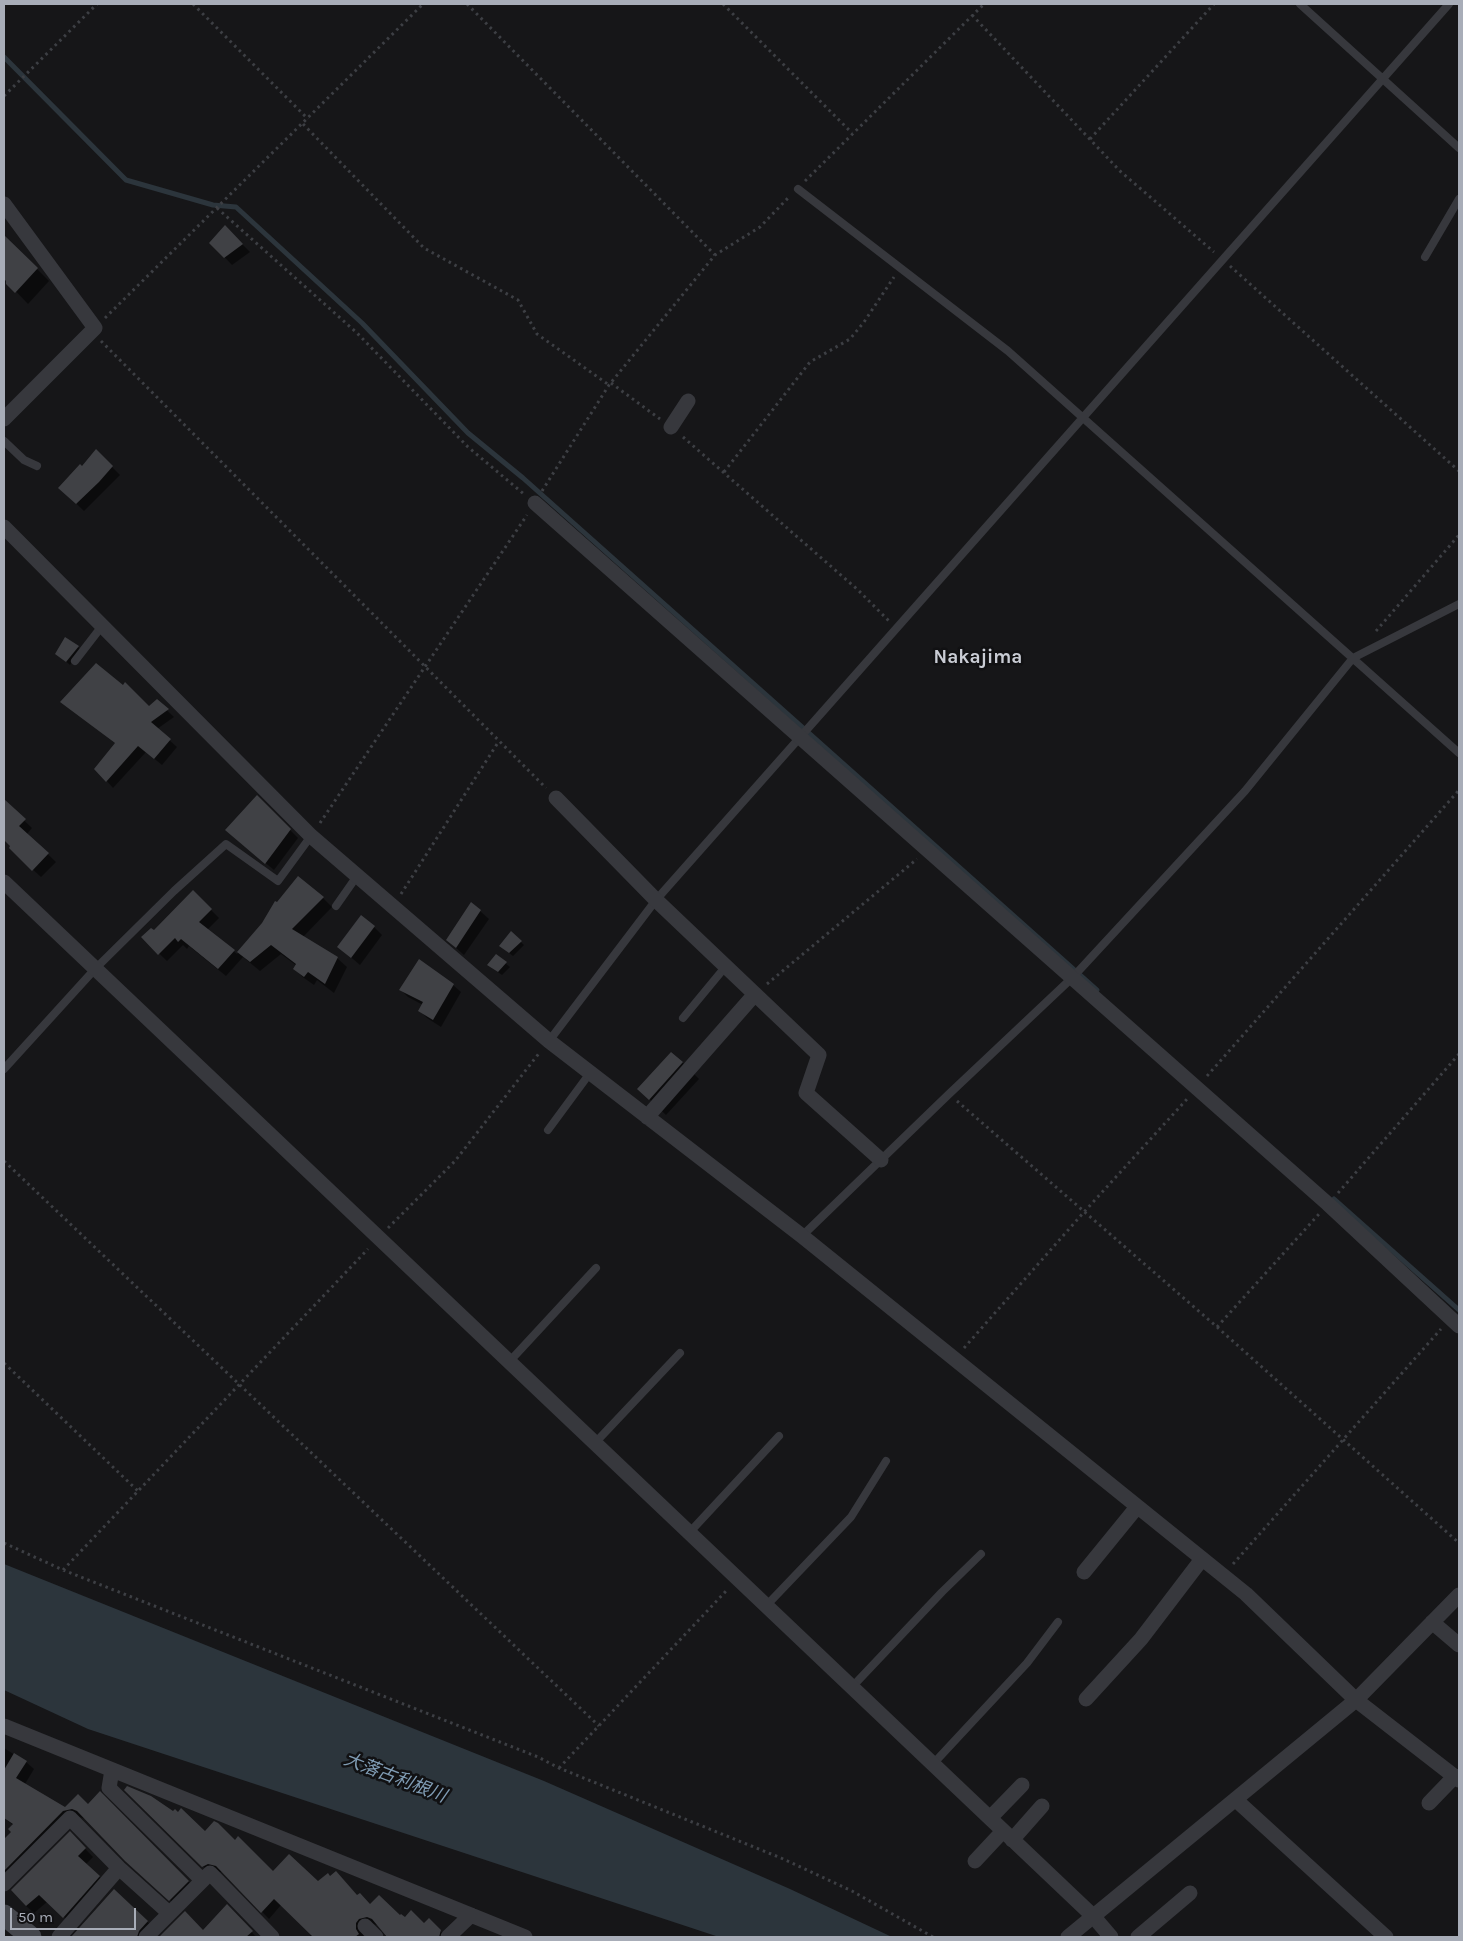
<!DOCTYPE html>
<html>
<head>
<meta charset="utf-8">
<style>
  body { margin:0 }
  #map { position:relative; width:1463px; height:1941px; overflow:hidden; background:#161618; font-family:Karla,sans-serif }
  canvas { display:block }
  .frame { position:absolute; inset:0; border:5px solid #a8adb8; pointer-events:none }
  .scale { position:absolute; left:10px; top:1908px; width:126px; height:22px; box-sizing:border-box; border:2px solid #a8adb8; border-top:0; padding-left:6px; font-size:15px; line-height:18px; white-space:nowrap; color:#a8adb8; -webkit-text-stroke:4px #111113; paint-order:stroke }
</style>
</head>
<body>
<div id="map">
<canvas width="1463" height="1941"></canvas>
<div class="frame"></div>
<div class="scale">50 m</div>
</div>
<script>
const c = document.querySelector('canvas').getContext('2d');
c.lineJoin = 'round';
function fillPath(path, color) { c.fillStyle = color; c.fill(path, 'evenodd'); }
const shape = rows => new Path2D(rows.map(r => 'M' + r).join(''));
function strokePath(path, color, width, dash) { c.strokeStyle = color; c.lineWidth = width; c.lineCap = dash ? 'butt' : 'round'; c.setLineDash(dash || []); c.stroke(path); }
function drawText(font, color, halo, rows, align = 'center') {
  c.font = font + ' Karla,"Noto Sans JP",sans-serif'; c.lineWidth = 5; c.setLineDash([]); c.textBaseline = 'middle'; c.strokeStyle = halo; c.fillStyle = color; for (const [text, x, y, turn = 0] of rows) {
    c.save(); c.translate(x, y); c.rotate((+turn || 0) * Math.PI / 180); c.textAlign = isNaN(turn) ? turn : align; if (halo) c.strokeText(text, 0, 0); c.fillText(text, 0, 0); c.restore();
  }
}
const water = shape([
  [4,1564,544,1781,790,1889,892,1937,719,1937,88,1729,4,1690]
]);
const shadow = shape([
  [225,227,250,252,232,265,211,243],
  [8,240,49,281,28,304,4,279,4,245],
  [96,451,120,475,84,511,60,488,82,468],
  [78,647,81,650,70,665,61,657],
  [157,701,174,717,157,729,177,747,162,765,146,752,113,788,96,769,116,744,62,702,149,708],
  [257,797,298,838,274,870,235,838],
  [8,805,32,828,27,834,56,862,41,877,18,856,12,847,4,839,4,810],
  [193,892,219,918,207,930,237,954,263,923,323,898,332,907,303,937,337,958,347,967,334,993,317,980,314,985,304,978,294,969,297,966,281,954,260,971,243,957,226,976,189,946,187,949,183,945,167,961,143,938,154,932],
  [471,903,489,919,464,955,447,940],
  [374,927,382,935,360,965,339,947],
  [511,933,524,945,513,956,504,949],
  [496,956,510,967,502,975,492,968],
  [453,985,461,992,441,1027,427,1018,419,1010,423,1005,408,997,401,990],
  [682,1062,699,1079,666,1115,639,1089],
  [4,1748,26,1762,34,1769,25,1784,65,1808,88,1806,100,1793,196,1889,178,1907,135,1869,86,1819,76,1816,4,1885,4,1841,13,1832,13,1825,4,1818],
  [126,1790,205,1833,236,1841,273,1873,318,1883,357,1897,370,1906,424,1924,429,1920,446,1937,385,1937,386,1934,379,1926,371,1923,363,1931,364,1937,309,1937,311,1934,281,1905,269,1919,225,1873,216,1871,211,1874],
  [70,1833,93,1857,86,1864,107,1884,72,1924,47,1902,34,1913,26,1906],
  [114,1890,157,1931,151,1937,79,1937,76,1934],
  [185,1913,203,1931,236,1914,256,1937,161,1937]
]);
const stream = shape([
  [4,57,126,180,213,205,236,207,362,323,468,433,523,478,1097,990],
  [1334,1199,1459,1310]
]);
const building = shape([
  [225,225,243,244,224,258,209,243],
  [4,235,38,268,15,293,6,284,6,281,4,279],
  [96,449,113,466,99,482,76,504,58,488,80,464,82,466],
  [65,637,79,646,66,662,55,654],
  [96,663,123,685,125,682,149,706,157,699,169,709,151,722,171,739,154,759,138,746,106,782,94,769,115,743,60,702],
  [257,795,291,829,265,864,225,830],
  [4,799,26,819,19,826,49,853,32,871,9,848,10,846,4,840],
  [298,876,324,897,292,929,338,957,325,984,308,972,304,977,293,969,296,964,271,945,250,962,237,952,262,923,275,901,277,902],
  [193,890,212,909,199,922,235,950,218,969,181,939,178,942,175,938,158,955,141,937,151,928,154,930],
  [471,902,481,910,456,948,446,940],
  [361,915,375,926,351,958,337,947],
  [511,931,522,941,509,953,499,946],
  [496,954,507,962,498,972,487,965],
  [419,959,454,984,433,1020,418,1011,423,1002,399,990],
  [671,1052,683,1062,649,1100,637,1089],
  [14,1753,27,1761,16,1778,65,1807,78,1794,88,1804,100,1791,189,1881,169,1901,125,1861,77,1811,72,1809,63,1811,4,1871,4,1839,11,1832,8,1829,13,1824,4,1818,4,1770],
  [127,1786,151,1796,173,1811,175,1809,178,1812,181,1808,205,1831,214,1821,218,1823,235,1840,238,1836,273,1871,289,1854,318,1881,328,1873,330,1876,336,1871,357,1895,360,1893,370,1904,379,1895,400,1915,401,1914,405,1917,411,1910,424,1923,429,1918,441,1930,439,1937,387,1937,372,1919,367,1917,359,1919,356,1923,356,1929,359,1934,355,1937,313,1937,274,1899,261,1913,216,1866,208,1864,202,1867,124,1790],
  [70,1831,86,1848,78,1856,100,1876,63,1918,39,1895,26,1906,11,1890],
  [114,1889,148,1921,139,1931,137,1937,71,1937],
  [227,1904,253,1931,246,1937,159,1937,185,1911,203,1930]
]);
const path = shape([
  [193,4,308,119],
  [467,4,715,255],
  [723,4,852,133],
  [972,15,1120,171,1214,252],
  [4,96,97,4],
  [303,124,424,248,518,300,537,334,609,385],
  [1090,139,1214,4],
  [805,181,984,4],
  [217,208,357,333,468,447,525,495],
  [1230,266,1459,471],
  [105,318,423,4],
  [101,341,546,788],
  [611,383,660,419],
  [683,437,858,590,889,621],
  [724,472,810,362,850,339,864,322,894,277],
  [542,491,609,385,715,255,760,227,790,196],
  [1376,631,1459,535],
  [320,823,527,515],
  [401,894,499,741],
  [767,984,917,859],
  [1207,1076,1459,790],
  [957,1101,1217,1327,1459,1543],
  [4,1161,599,1726],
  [1338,1193,1459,1054],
  [388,1228,455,1161,540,1052],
  [1217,1327,1319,1214],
  [964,1348,1084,1212,1188,1098],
  [4,1363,138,1491],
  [4,1543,63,1570,538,1757,559,1768,781,1858,852,1891,933,1937],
  [1233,1564,1441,1329],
  [63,1570,368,1249],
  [559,1768,727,1590]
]);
const lane = shape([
  [1300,4,1459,148],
  [798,189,1008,351,1459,753],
  [1425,257,1459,199],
  [4,441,24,460,37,466],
  [75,661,102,626],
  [336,906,357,876],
  [683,1018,726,966],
  [549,1041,656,900,1449,4],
  [4,1069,95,969,174,891,226,844,278,881,311,836],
  [548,1130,590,1073],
  [802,1236,949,1094,1073,977,1245,791,1353,658,1459,604],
  [509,1362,596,1268],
  [595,1443,680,1353],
  [689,1533,779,1436],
  [766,1606,851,1517,886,1461],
  [852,1687,942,1592,981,1554],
  [933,1764,1027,1663,1058,1622]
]);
const street = shape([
  [4,204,95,328,4,419],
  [671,427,688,401],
  [535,503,1328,1204,1459,1326],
  [4,527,311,836,549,1041,802,1236,1246,1594,1356,1700,1459,1780],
  [556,798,656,900,819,1055,806,1093,881,1160],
  [4,882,1093,1916,1111,1937],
  [647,1117,755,994],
  [1084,1572,1137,1507],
  [1432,1622,1459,1645],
  [1086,1699,1141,1639,1202,1559],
  [4,1726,525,1937],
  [112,1770,109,1788,202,1880],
  [1236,1800,1386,1937],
  [1429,1803,1455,1776],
  [990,1818,1022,1785],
  [1012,1840,1042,1806],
  [975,1861,1003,1831],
  [4,1884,70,1818,119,1868,169,1913],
  [365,1926,376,1937],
  [59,1937,119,1868],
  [146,1937,210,1873,272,1937],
  [448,1937,471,1915],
  [1068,1937,1356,1700,1459,1595],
  [1138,1937,1190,1893]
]);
const secondary = shape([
  [4,1915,31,1937]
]);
const waterNames = [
  ["大落古利根川",395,1778,21]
];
const quarterNames = [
  ["Nakajima",978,658]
];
fillPath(water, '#2c353c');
fillPath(shadow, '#0007');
strokePath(stream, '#2c353c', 5);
fillPath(building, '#404145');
strokePath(path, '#3d3f44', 3, [2.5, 4]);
strokePath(lane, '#37383d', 8);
strokePath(street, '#37383d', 15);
strokePath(secondary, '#45474d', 21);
drawText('italic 18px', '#7f9bb3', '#111113', waterNames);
drawText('bold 19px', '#c9ccd4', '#111113', quarterNames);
</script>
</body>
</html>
